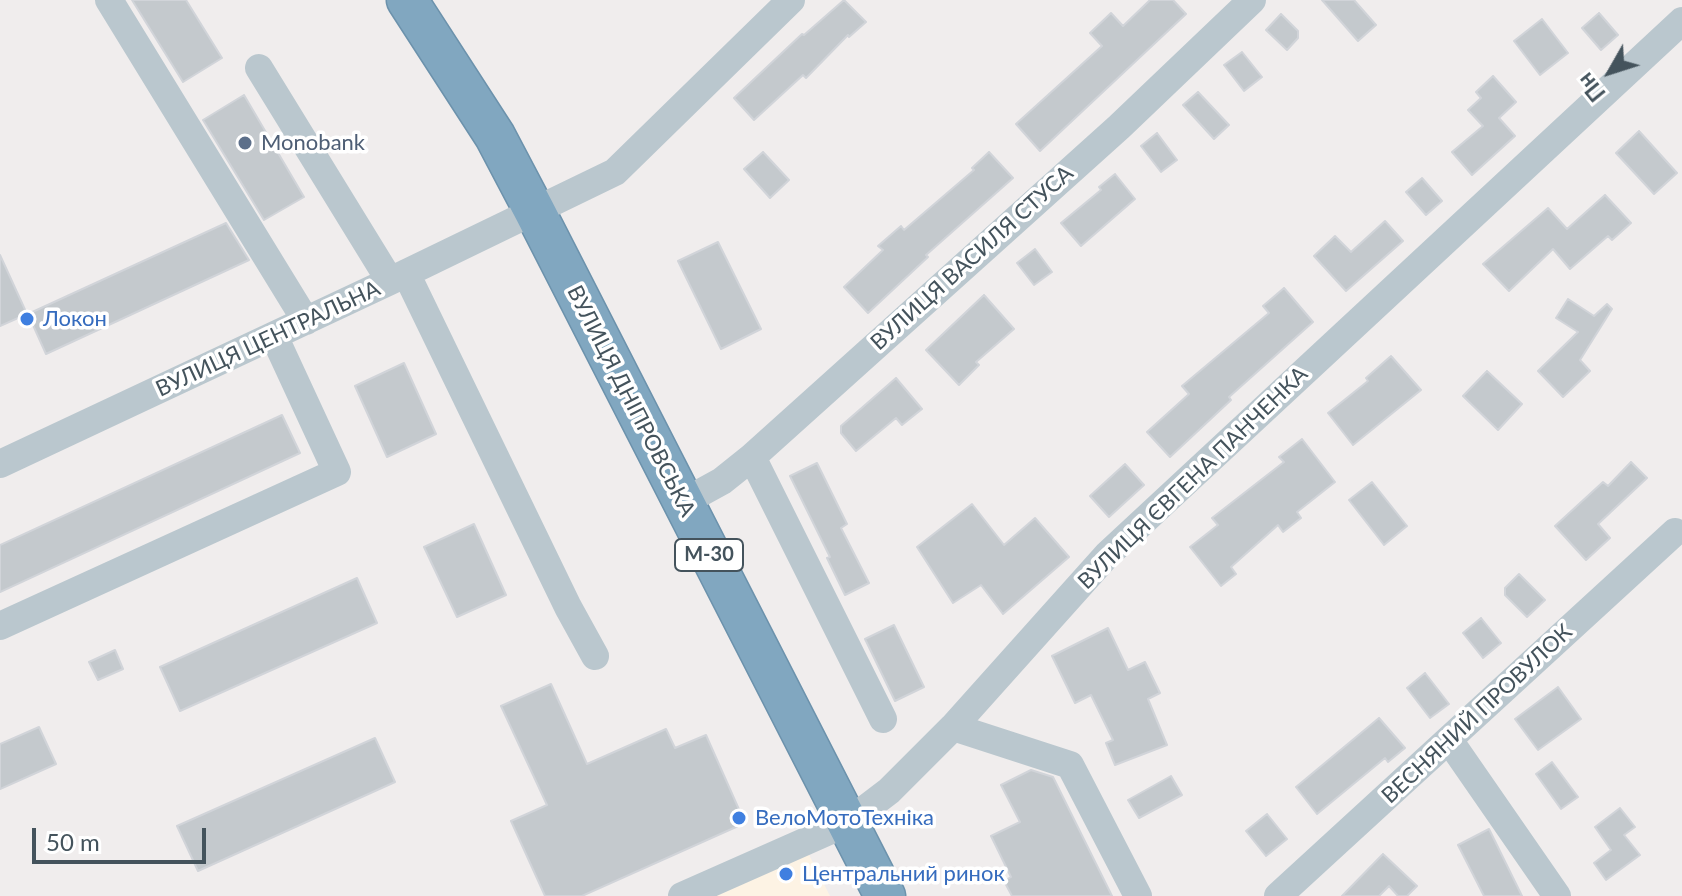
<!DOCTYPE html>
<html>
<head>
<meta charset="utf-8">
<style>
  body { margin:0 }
  #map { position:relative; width:1682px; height:896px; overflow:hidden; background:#f0eded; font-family:Lato,sans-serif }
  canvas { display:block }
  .north { position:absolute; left:1570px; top:32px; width:80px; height:80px; -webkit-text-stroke:6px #fff; paint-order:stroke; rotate:231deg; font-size:22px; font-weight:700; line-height:32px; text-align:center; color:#44535c }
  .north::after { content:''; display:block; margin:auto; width:28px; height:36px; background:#44535c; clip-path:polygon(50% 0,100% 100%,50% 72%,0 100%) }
  .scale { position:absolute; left:32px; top:828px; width:174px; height:36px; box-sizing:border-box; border:4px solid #44535c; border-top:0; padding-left:10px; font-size:24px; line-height:28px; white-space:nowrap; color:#44535c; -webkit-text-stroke:6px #fff; paint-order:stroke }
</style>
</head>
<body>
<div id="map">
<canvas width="1682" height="896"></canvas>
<div class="north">Пн</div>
<div class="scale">50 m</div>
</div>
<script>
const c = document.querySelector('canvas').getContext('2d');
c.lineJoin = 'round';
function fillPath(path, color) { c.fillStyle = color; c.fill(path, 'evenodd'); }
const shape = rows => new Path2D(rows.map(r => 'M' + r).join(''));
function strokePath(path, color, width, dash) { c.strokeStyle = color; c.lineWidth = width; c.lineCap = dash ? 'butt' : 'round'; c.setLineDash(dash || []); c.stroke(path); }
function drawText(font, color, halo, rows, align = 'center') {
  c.font = font + ' Lato,sans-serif'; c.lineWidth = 7; c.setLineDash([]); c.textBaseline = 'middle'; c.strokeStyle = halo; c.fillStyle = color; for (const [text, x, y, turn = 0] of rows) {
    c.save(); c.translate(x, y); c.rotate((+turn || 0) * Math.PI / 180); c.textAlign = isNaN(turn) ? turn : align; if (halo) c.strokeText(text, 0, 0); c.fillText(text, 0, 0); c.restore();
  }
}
const commercial = shape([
  [807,851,830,896,701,896]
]);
const building = shape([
  [132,0,186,0,222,58,183,82,132,0],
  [844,0,866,22,849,37,848,35,806,78,803,75,754,120,734,98,802,34,804,35,844,0],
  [1150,0,1173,0,1186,14,1040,151,1016,124,1102,46,1090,33,1111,13,1123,26,1150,0],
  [1322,0,1354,0,1376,25,1358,41,1322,0],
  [1599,13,1618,35,1601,50,1582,28,1599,13],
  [1281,14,1298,31,1298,38,1287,50,1266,30,1281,14],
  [1542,19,1568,53,1540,75,1514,41,1542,19],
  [1242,52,1262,77,1244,91,1224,65,1242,52],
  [1493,76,1516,102,1499,118,1515,136,1472,175,1452,152,1483,126,1468,110,1481,98,1476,92,1493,76],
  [1198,92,1229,125,1214,139,1183,105,1198,92],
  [244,95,304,197,264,220,203,120,244,95],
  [1639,131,1677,173,1654,194,1616,153,1639,131],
  [1157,133,1177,160,1161,172,1141,146,1157,133],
  [763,152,789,180,770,198,744,169,763,152],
  [989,152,1013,178,926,255,928,257,868,313,844,287,883,250,878,246,901,226,904,230,974,170,972,168,989,152],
  [1115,174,1135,199,1081,246,1061,223,1101,190,1099,187,1115,174],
  [1422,178,1442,201,1426,215,1406,192,1422,178],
  [1605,195,1631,223,1612,240,1608,236,1570,269,1553,249,1509,291,1483,264,1548,208,1567,229,1605,195],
  [1385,221,1403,241,1346,291,1314,256,1335,236,1351,252,1385,221],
  [226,223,249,260,46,354,28,314,226,223],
  [718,242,761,329,721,349,678,261,718,242],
  [1035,249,1052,272,1034,285,1017,263,1035,249],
  [0,255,27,314,0,326,0,255],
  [1284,288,1313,322,1229,397,1231,400,1170,457,1147,432,1189,394,1182,386,1269,313,1263,306,1284,288],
  [984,295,1014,329,976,362,979,365,959,385,926,350,984,295],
  [1568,299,1594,316,1607,304,1612,309,1580,360,1590,371,1563,397,1538,371,1578,332,1556,318,1568,299],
  [1391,356,1421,390,1353,445,1328,413,1368,381,1366,378,1391,356],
  [404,363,436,434,387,457,355,386,404,363],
  [1487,371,1522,404,1498,430,1463,396,1487,371],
  [896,378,922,409,902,425,896,418,856,451,841,433,841,426,896,378],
  [282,415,300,453,0,592,0,545,282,415],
  [1302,439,1335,482,1297,512,1301,518,1283,532,1278,525,1231,567,1236,574,1221,586,1190,547,1218,525,1212,518,1284,462,1279,457,1302,439],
  [1631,462,1647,478,1598,524,1610,538,1586,560,1555,526,1603,482,1608,486,1631,462],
  [817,463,847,524,841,528,869,583,845,595,827,558,830,557,790,476,817,463],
  [1125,464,1144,485,1109,517,1090,496,1125,464],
  [1372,482,1407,526,1384,545,1349,500,1372,482],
  [972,504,1004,545,1035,518,1069,557,1003,614,981,585,953,603,917,547,972,504],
  [474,524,506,595,457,617,424,547,474,524],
  [1519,574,1545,600,1527,617,1505,595,1505,588,1519,574],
  [357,578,377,623,180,711,160,667,357,578],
  [1481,618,1501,643,1483,658,1463,633,1481,618],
  [894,625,924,687,895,701,865,639,894,625],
  [1108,628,1128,670,1145,662,1160,693,1148,699,1167,745,1115,765,1106,743,1113,740,1091,695,1075,703,1052,656,1108,628],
  [115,650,123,669,98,680,89,662,115,650],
  [1425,673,1449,704,1430,718,1407,688,1425,673],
  [551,684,587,764,666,729,675,748,706,735,745,823,582,896,545,896,511,821,547,805,501,706,551,684],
  [1558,687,1581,719,1538,750,1515,719,1558,687],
  [1379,718,1405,748,1388,762,1385,758,1317,814,1296,787,1379,718],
  [39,727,56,764,0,789,0,744,39,727],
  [375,738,395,782,198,871,177,826,375,738],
  [1552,762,1578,797,1561,809,1536,774,1552,762],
  [1031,770,1053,777,1112,896,1012,896,1004,881,1011,877,991,836,1020,822,1001,785,1031,770],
  [1171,776,1182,795,1139,818,1128,800,1171,776],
  [1620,808,1635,827,1624,835,1640,855,1606,880,1594,863,1611,850,1595,827,1620,808],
  [1267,814,1287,839,1266,856,1246,831,1267,814],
  [1489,829,1522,896,1484,896,1458,845,1489,829],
  [1383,854,1417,886,1407,896,1398,896,1389,886,1379,896,1342,896,1383,854]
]);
const minor = shape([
  [109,0,306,321],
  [259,68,390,281],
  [406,273,568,607,595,656],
  [752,457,883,719],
  [0,464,390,281,615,172,791,0],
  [682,503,722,481,752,457,1119,127,1252,0],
  [0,626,337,472,274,336],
  [953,727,1070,765,1138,896],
  [1449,740,1557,896],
  [682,896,847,823,889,791,953,727,1107,555,1682,21],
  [1278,896,1675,532]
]);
const highway = shape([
  [407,0,495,136,535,212,885,896]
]);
const markers = [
  [245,143,8,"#5c6f8a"],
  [27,319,8,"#3f7fe0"],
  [739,818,8,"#3f7fe0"],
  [786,874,8,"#3f7fe0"]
];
const shields = [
  [709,555,68]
];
const shieldNames = [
  ["М-30",709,555]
];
const serviceNames = [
  ["Monobank",261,143]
];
const streetNames = [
  ["ВУЛИЦЯ ВАСИЛЯ СТУСА",972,258,-42],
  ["ВУЛИЦЯ ЦЕНТРАЛЬНА",268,339,-25],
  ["ВУЛИЦЯ ДНІПРОВСЬКА",631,401,63],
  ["ВУЛИЦЯ ЄВГЕНА ПАНЧЕНКА",1193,478,-44],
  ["ВЕСНЯНИЙ ПРОВУЛОК",1477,714,-43]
];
const shopNames = [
  ["Локон",43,319],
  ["ВелоМотоТехніка",755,818],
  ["Центральний ринок",802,874]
];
fillPath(commercial, '#fdf3e4');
fillPath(building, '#c4c9cd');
strokePath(building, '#d1d4d9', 2);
strokePath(highway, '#6c92ac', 43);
strokePath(minor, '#bac7ce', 28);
strokePath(highway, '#81a7c0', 40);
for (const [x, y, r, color] of markers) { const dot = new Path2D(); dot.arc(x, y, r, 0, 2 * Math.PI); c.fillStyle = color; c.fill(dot); strokePath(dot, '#fff', 3); }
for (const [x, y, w] of shields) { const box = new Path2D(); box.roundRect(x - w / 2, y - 16, w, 32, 6); c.fillStyle = '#fff'; c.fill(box); strokePath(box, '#44535c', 2); }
drawText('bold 20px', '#44535c', null, shieldNames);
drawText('22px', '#4e5e75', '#fff', serviceNames, 'left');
drawText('22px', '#44535c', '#fff', streetNames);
drawText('22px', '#366cbe', '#fff', shopNames, 'left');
</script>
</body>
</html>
